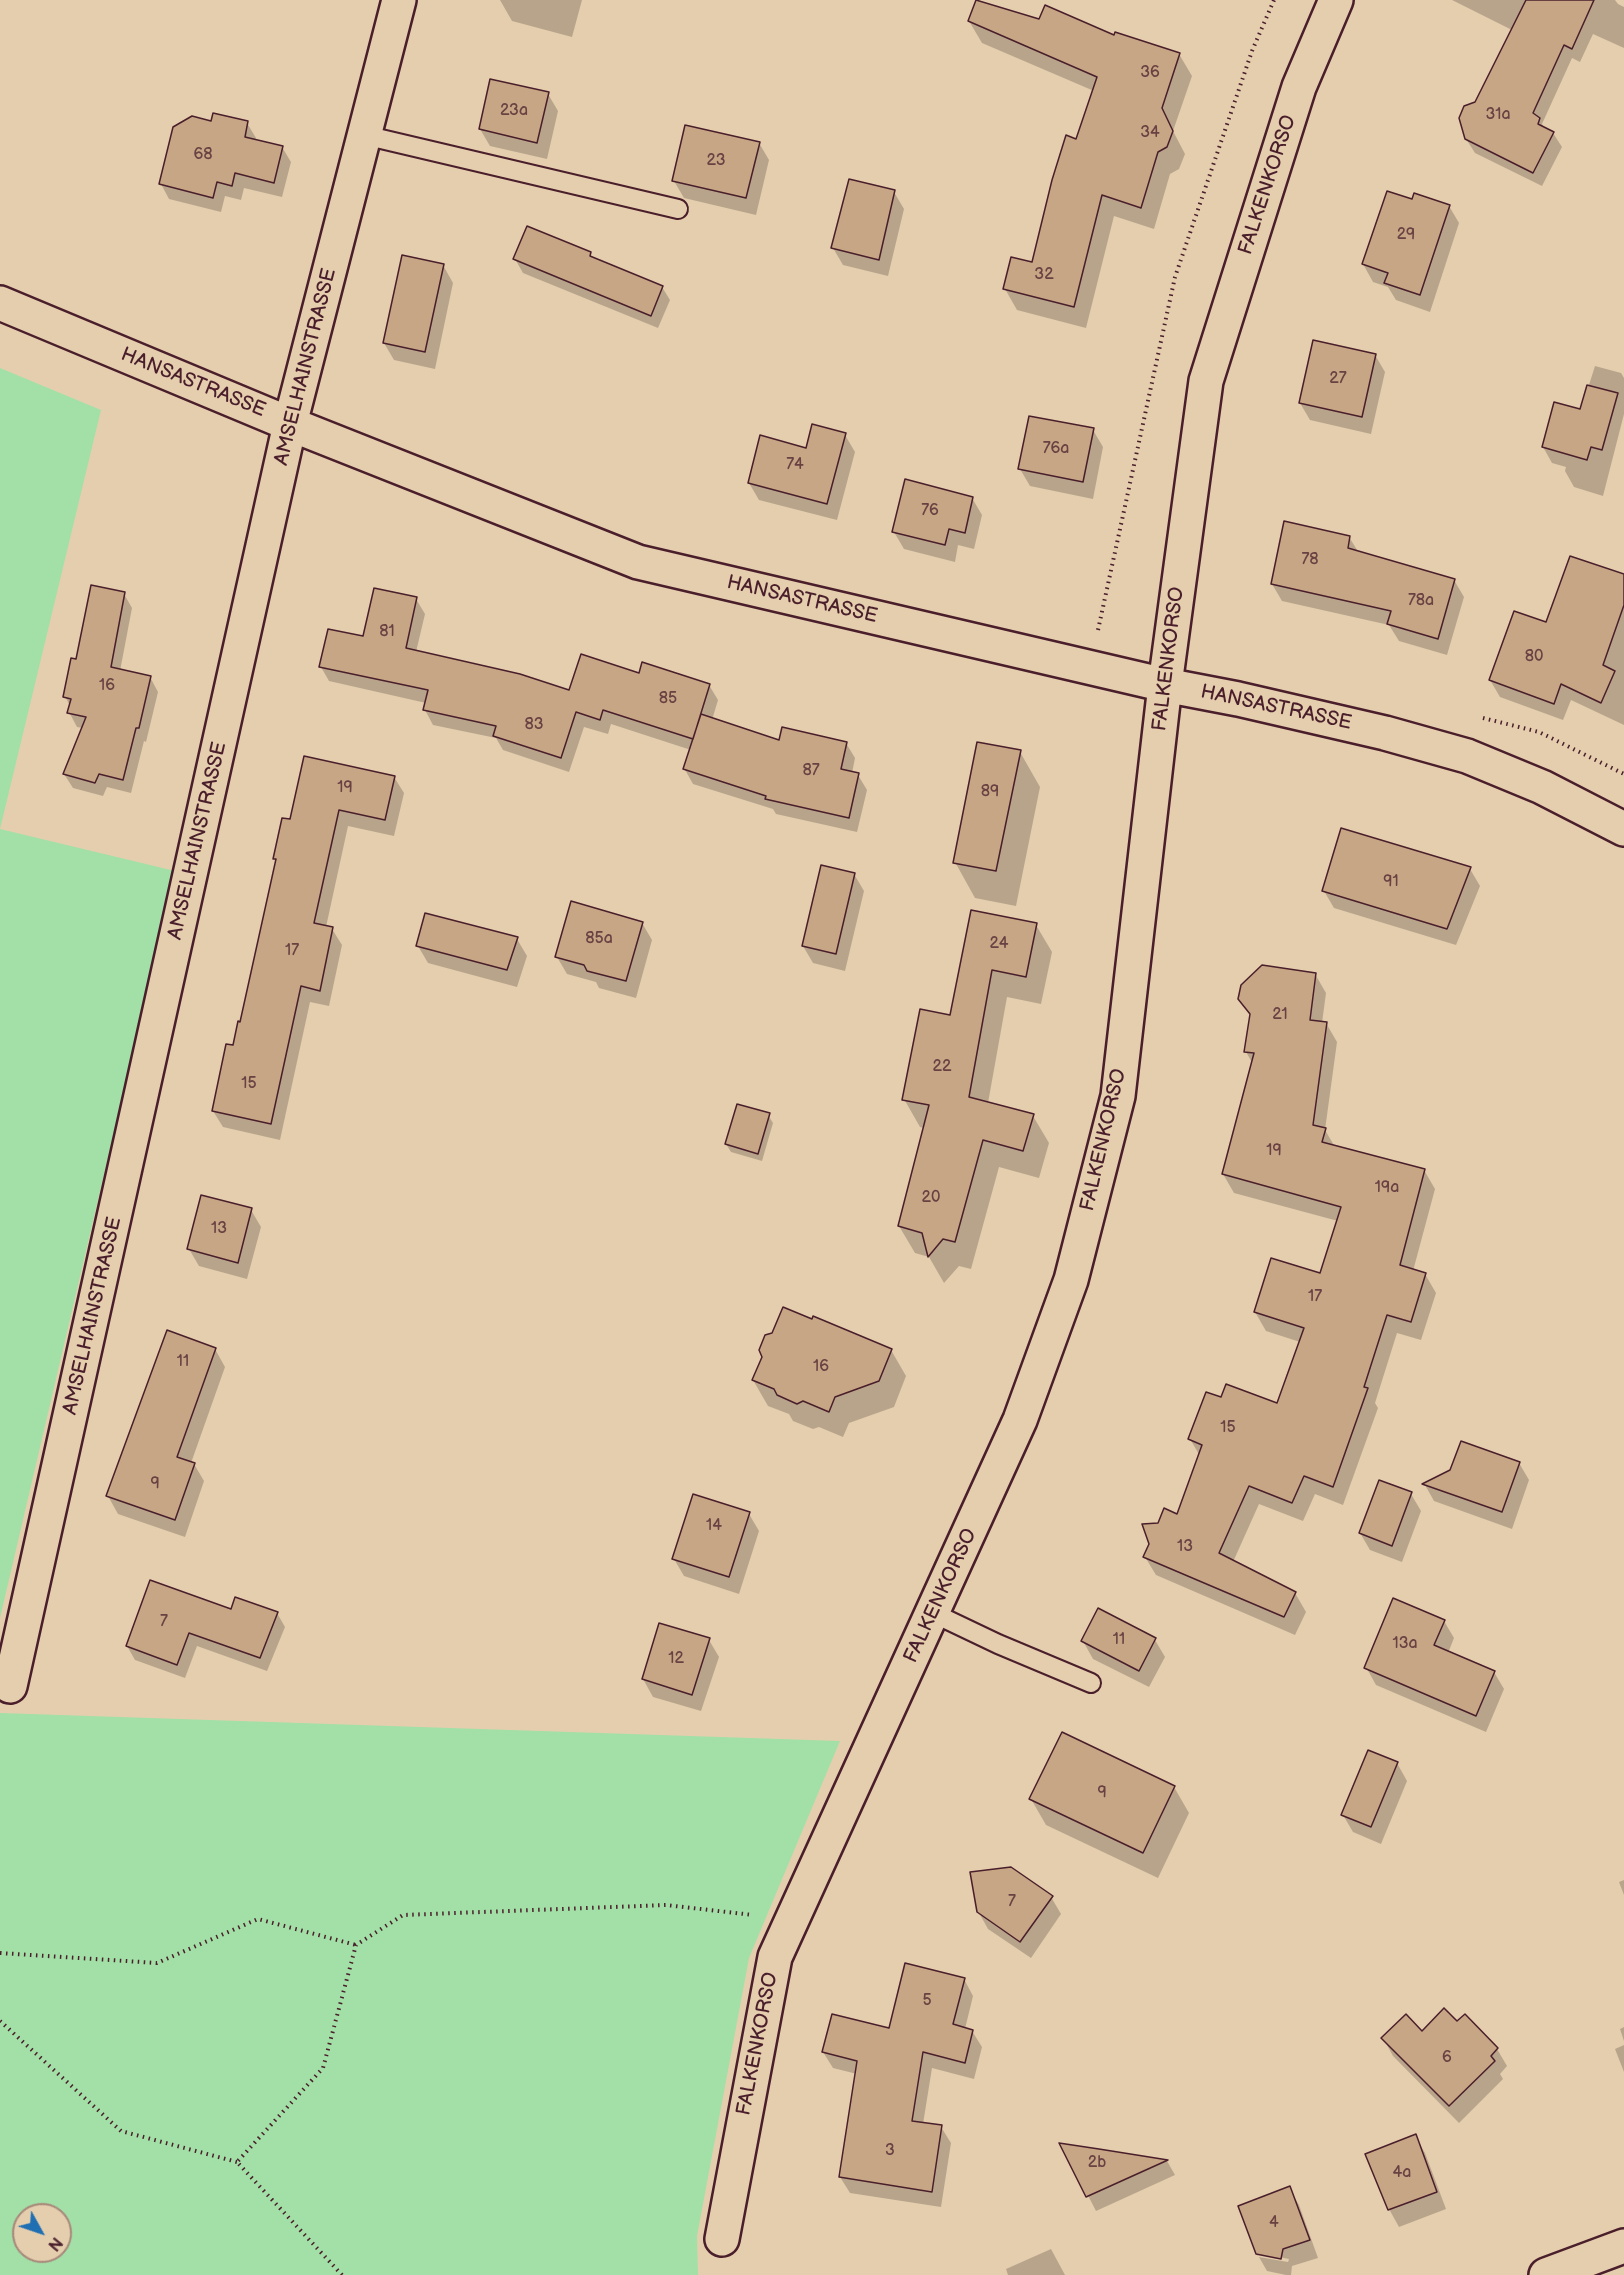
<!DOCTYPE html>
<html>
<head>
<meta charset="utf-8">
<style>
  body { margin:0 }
  #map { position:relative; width:1624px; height:2275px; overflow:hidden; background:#e5ceae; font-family:"Balsamiq Sans",sans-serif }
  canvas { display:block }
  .north { position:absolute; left:12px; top:2203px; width:60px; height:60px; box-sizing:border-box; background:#e5ceae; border:2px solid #a7887a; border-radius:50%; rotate:130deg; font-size:16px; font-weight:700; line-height:24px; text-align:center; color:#4a1f2b }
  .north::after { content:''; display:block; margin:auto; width:21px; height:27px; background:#1f6fb2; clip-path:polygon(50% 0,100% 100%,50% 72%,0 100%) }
</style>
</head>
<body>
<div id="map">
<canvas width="1624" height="2275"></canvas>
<div class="north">N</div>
</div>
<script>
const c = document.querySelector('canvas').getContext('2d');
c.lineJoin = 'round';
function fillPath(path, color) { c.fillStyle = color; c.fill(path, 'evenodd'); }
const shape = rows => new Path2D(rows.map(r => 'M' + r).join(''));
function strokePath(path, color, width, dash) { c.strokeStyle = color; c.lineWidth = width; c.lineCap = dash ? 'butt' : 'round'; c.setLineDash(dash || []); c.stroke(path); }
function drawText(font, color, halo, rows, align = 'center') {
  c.font = font + ' "Balsamiq Sans",sans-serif'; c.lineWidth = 4.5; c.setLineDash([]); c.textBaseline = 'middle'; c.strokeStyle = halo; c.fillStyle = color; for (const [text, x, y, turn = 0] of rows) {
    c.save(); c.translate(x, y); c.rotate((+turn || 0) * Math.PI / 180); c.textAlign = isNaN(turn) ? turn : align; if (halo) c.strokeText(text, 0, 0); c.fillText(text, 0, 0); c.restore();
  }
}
const green = shape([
  [0,368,101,410,0,829,175,871,0,1618],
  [0,1713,840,1741,749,1958,697,2236,698,2275,0,2275],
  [24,2215,60,2215,60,2251,24,2251]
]);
const shadow = shape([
  [500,0,582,0,572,37,512,21],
  [1452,0,1615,0,1618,4,1624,7,1624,48,1593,34,1580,62,1572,58,1542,124,1545,129,1553,133,1562,147,1542,186,1475,153,1466,139,1476,104,1512,30],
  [969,21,1040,21,1115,37,1179,54,1192,76,1173,131,1185,154,1179,169,1170,174,1154,229,1114,216,1086,328,1017,310,1005,289,1033,264,1094,91,982,43],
  [548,94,558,111,547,159,490,146,480,129],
  [212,123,247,123,256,138,255,141,282,147,291,162,282,197,244,188,241,200,225,196,221,212,169,199,161,184],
  [759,143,769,160,756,215,684,198,674,181],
  [894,192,904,209,888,276,843,265,833,248],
  [1413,201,1449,206,1459,223,1430,312,1396,300,1388,287,1373,282,1363,264],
  [590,253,593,259,662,287,670,300,658,328,523,273,515,259],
  [443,265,453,283,435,369,394,360,384,343],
  [1375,355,1385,372,1371,434,1310,420,1300,403],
  [1595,366,1621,373,1624,378,1624,414,1603,496,1574,487,1565,471,1566,467,1552,463,1543,447,1581,410],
  [1093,430,1103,447,1093,499,1030,486,1020,469],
  [845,435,855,452,837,520,759,500,749,483],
  [972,498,982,515,974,549,958,545,955,562,904,549,894,532],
  [1349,537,1359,553,1454,580,1464,597,1447,655,1399,641,1389,625,1282,601,1272,584],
  [1624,576,1624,725,1571,700,1563,720,1500,697,1490,680,1547,624],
  [124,594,132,608,120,671,150,677,158,692,146,742,144,741,131,793,107,787,103,796,73,788,64,774,83,728,77,727,69,712,70,706,65,696,77,661],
  [416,599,425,614,416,652,570,692,640,675,709,685,718,700,712,720,780,742,846,743,855,758,852,773,858,775,867,790,857,832,776,814,773,809,693,784,684,768,691,750,611,724,608,734,584,727,569,772,503,750,496,738,433,725,425,710,426,703,329,681,321,667,364,638],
  [1020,752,1040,787,1016,906,975,898,955,862],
  [394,777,404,793,394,836,348,826,326,927,332,929,342,945,329,1006,310,1002,280,1140,223,1127,213,1111,241,1024,277,863,274,858,291,821],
  [1470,869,1480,886,1456,945,1334,908,1324,891],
  [854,874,864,891,845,971,813,963,803,946],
  [973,912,1036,925,1052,952,1041,1004,1007,997,988,1103,1033,1116,1049,1143,1039,1178,999,1167,971,1269,959,1266,944,1283,929,1257,915,1253,899,1226,924,1128,920,1127,904,1099,951,1016],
  [642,923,652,940,636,998,599,988,596,982,567,974,557,957],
  [517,939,527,956,517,987,428,963,418,946],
  [1315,974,1326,993,1322,1023,1326,1023,1337,1042,1325,1130,1335,1147,1424,1170,1435,1189,1413,1271,1425,1274,1436,1293,1421,1340,1397,1333,1375,1403,1378,1408,1343,1505,1315,1494,1303,1521,1259,1504,1233,1562,1295,1593,1306,1612,1295,1635,1156,1575,1145,1557,1159,1525,1178,1516,1200,1456,1190,1439,1222,1399,1278,1405,1300,1342,1266,1331,1255,1312,1321,1275,1338,1221,1234,1193,1223,1174,1253,1064,1246,1052,1251,1017,1240,998],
  [768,1115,773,1123,762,1161,731,1152,726,1144],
  [251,1210,261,1227,247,1279,199,1266,189,1249],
  [215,1349,225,1367,191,1463,194,1464,204,1481,185,1537,118,1514,108,1496],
  [891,1350,906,1376,894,1407,849,1423,843,1437,819,1427,813,1429,793,1421,789,1414,768,1406,753,1380],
  [1519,1463,1529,1480,1512,1529,1434,1501,1425,1485],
  [1411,1494,1421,1511,1402,1562,1370,1550,1360,1533],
  [749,1514,759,1531,739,1594,684,1576,674,1559],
  [277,1613,285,1627,267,1671,197,1646,185,1678,135,1660,127,1646],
  [1444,1621,1454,1638,1448,1653,1494,1672,1504,1689,1486,1732,1376,1685,1366,1667],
  [709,1640,719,1657,701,1711,653,1697,643,1679],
  [1155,1640,1165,1657,1149,1687,1093,1659,1083,1641],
  [1397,1763,1407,1781,1381,1844,1353,1832,1343,1815],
  [1174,1787,1189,1813,1158,1878,1046,1825,1031,1799],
  [1624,1880,1624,1895,1619,1882],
  [1051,1897,1061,1914,1031,1958,988,1929,978,1911],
  [964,1979,973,1996,965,2029,972,2031,982,2047,974,2079,932,2068,923,2124,941,2127,951,2143,941,2207,850,2193,840,2177,857,2074,833,2068,823,2052,890,2030],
  [1465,2016,1497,2049,1507,2066,1500,2074,1503,2079,1459,2123,1393,2056,1383,2038,1422,2033,1457,2023],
  [1624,2027,1624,2041,1620,2029],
  [1624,2045,1624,2072,1615,2049],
  [1415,2136,1425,2153,1446,2209,1399,2227,1389,2209],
  [1062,2145,1167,2161,1175,2175,1096,2211],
  [1289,2188,1299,2205,1318,2258,1292,2266,1291,2275,1286,2275,1267,2271,1259,2257,1288,2262,1289,2259,1258,2253,1258,2256,1257,2254],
  [1051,2249,1065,2275,1008,2275,1006,2269]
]);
const building = shape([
  [976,0,1039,19,1045,5,1114,35,1115,32,1180,53,1162,108,1173,131,1167,147,1158,152,1141,208,1102,195,1074,307,1003,289,1011,257,1032,262,1052,180,1066,135,1076,139,1097,77,968,21,976,0],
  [1526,0,1594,0,1572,49,1564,45,1533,113,1540,118,1538,124,1554,132,1533,173,1465,139,1459,118,1464,106,1475,102,1526,0],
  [490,79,549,92,537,143,479,129,490,79],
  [213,113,248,121,245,137,283,146,274,183,235,173,232,186,217,182,213,198,159,184,173,127,192,116,211,121,213,113],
  [685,125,760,142,746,198,672,181,685,125],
  [849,179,895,190,879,260,831,248,849,179],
  [1387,191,1412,199,1414,193,1450,205,1420,295,1384,283,1388,273,1362,264,1387,191],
  [527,226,591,252,590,256,663,286,651,316,513,259,527,226],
  [402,255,444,264,425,352,383,343,402,255],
  [1313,340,1376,354,1362,417,1299,403,1313,340],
  [1587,385,1618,393,1602,450,1591,447,1587,460,1542,447,1554,402,1580,409,1587,385],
  [1029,416,1094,428,1083,482,1018,469,1029,416],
  [812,424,846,433,827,504,748,483,760,435,806,448,812,424],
  [905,479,973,497,965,533,949,529,945,545,892,532,905,479],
  [1284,521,1350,536,1348,548,1455,579,1438,639,1387,624,1391,611,1271,584,1284,521],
  [1570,556,1624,574,1624,605,1603,665,1615,671,1601,703,1561,684,1554,704,1489,680,1514,611,1546,622,1570,556],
  [91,585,125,592,111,667,151,676,139,728,136,728,123,780,99,774,95,783,63,774,86,717,67,713,71,699,63,697,71,658,76,659,91,585],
  [374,588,417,597,406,648,520,674,569,690,581,654,639,673,642,662,710,684,693,739,603,710,600,720,576,712,561,758,493,736,496,726,423,710,428,690,319,667,328,629,363,636,374,588],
  [701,714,779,740,782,727,847,742,841,769,859,773,849,818,765,799,766,796,683,769,701,714],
  [977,742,1021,750,996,871,953,863,977,742],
  [304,756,395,776,385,820,339,810,314,923,333,927,320,991,301,986,271,1124,212,1111,226,1044,233,1045,238,1021,240,1022,276,859,273,859,282,818,290,819,304,756],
  [1341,828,1471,867,1447,929,1322,891,1341,828],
  [821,865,855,873,836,954,802,946,821,865],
  [571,901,643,922,626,981,587,971,584,965,555,957,571,901],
  [971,910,1037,923,1026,977,992,970,969,1097,1034,1114,1023,1151,983,1140,955,1242,943,1239,928,1257,922,1233,898,1226,929,1105,902,1100,920,1009,950,1015,971,910],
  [425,913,518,937,507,970,416,946,425,913],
  [1262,965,1316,973,1310,1020,1327,1022,1313,1125,1326,1128,1322,1142,1425,1169,1400,1265,1426,1273,1411,1322,1387,1315,1364,1387,1368,1388,1333,1487,1304,1476,1292,1503,1249,1486,1219,1553,1296,1592,1284,1617,1143,1557,1149,1544,1142,1524,1158,1523,1164,1508,1177,1514,1202,1445,1188,1439,1206,1392,1221,1397,1226,1384,1277,1403,1304,1328,1254,1312,1271,1258,1320,1273,1341,1207,1222,1174,1254,1053,1244,1052,1250,1014,1238,999,1241,985,1262,965],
  [737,1104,770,1113,758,1154,725,1144,737,1104],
  [201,1195,252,1208,238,1263,187,1249,201,1195],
  [783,1307,812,1319,813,1316,892,1349,879,1381,835,1397,829,1412,803,1401,797,1404,777,1395,774,1389,752,1380,762,1357,759,1350,765,1335,772,1333,783,1307],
  [167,1330,216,1348,177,1457,195,1463,175,1520,106,1496,167,1330],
  [1461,1441,1520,1462,1502,1512,1422,1484,1450,1470,1461,1441],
  [1379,1480,1412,1492,1392,1546,1359,1533,1379,1480],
  [693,1494,750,1512,729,1577,672,1559,693,1494],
  [150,1580,231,1609,235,1597,278,1612,260,1658,189,1633,177,1665,126,1646,150,1580],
  [1393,1598,1445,1620,1434,1645,1495,1671,1476,1716,1364,1668,1393,1598],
  [1098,1608,1156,1638,1139,1671,1081,1641,1098,1608],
  [659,1623,710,1638,692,1695,642,1679,659,1623],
  [1062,1732,1175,1786,1143,1853,1029,1799,1062,1732],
  [1368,1750,1398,1762,1371,1827,1341,1815,1368,1750],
  [1011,1867,1053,1896,1020,1942,977,1912,970,1872,1011,1867],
  [905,1963,965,1978,953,2024,973,2030,965,2063,923,2052,912,2121,942,2125,932,2192,839,2177,857,2061,822,2052,832,2014,889,2028,905,1963],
  [1444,2008,1457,2021,1465,2014,1498,2048,1491,2056,1495,2061,1449,2106,1381,2038,1406,2014,1422,2031,1444,2008],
  [1416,2134,1437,2192,1388,2210,1365,2154,1416,2134],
  [1059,2143,1099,2149,1168,2160,1086,2197,1059,2143],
  [1290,2186,1310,2240,1283,2249,1281,2259,1256,2254,1238,2206,1290,2186]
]);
const path = shape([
  [1098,630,1175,277,1252,51,1274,0],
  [1483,718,1539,732,1624,774],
  [0,1953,157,1963,258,1919,356,1945],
  [0,2021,121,2131,237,2162],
  [342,2275,237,2162,323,2068,356,1945,403,1915,666,1905,753,1915]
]);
const lane = shape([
  [364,135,678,209],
  [933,1613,998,1644,1091,1683]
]);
const street = shape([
  [0,303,290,424,638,562,1165,685,1238,699,1385,733,1467,756,1542,787,1624,829],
  [10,1686,290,424,399,0],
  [722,2239,775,1957,1020,1420,1071,1280,1118,1096,1165,685,1206,381,1299,87,1336,0]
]);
const secondary = shape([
  [1546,2275,1624,2246]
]);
const numberNames = [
  ["36",1150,73],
  ["23a",514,111],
  ["31a",1498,115],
  ["34",1150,133],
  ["68",203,155],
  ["23",716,161],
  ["29",1406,235],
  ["32",1044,275],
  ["27",1338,379],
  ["76a",1056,449],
  ["74",795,465],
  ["76",930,511],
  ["78",1310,560],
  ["78a",1421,601],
  ["81",387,632],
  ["80",1534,657],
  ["16",107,686],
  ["85",668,699],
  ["83",534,725],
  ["87",811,771],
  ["19",345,788],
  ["89",990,792],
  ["91",1391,882],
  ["85a",599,939],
  ["24",999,944],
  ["17",292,951],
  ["21",1280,1015],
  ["22",942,1067],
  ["15",249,1084],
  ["19",1274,1151],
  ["19a",1387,1188],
  ["20",931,1198],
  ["13",219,1229],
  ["17",1315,1297],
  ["11",183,1362],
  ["16",821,1367],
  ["15",1228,1428],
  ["9",155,1484],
  ["14",714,1526],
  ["13",1185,1547],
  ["7",164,1622],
  ["11",1119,1640],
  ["13a",1405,1644],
  ["12",676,1659],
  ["9",1102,1793],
  ["7",1012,1902],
  ["5",927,2001],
  ["6",1447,2058],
  ["3",890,2151],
  ["2b",1097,2163],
  ["4a",1402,2173],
  ["4",1274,2223]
];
const streetNames = [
  ["FALKENKORSO",1268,185,-72],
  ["AMSELHAINSTRASSE",306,367,-76],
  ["HANSASTRASSE",193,383,22],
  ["HANSASTRASSE",802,600,13],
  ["FALKENKORSO",1169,659,-83],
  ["HANSASTRASSE",1276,708,12],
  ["AMSELHAINSTRASSE",198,841,-77],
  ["FALKENKORSO",1104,1140,-77],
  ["AMSELHAINSTRASSE",93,1316,-77],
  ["FALKENKORSO",941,1596,-65],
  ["FALKENKORSO",758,2044,-79]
];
fillPath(green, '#a2e0a7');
fillPath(shadow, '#0003');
fillPath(building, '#c6a685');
strokePath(building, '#4a1f2b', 1.5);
strokePath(lane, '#4a1f2b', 22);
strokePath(street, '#4a1f2b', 38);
strokePath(secondary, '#4a1f2b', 38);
strokePath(path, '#4a1f2b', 4, [1.5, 4.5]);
strokePath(lane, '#e5ceae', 18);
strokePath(street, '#e5ceae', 33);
strokePath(secondary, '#e5ceae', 33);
drawText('16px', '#694142', null, numberNames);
drawText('20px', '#4a1f2b', '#e5ceae', streetNames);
</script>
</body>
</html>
